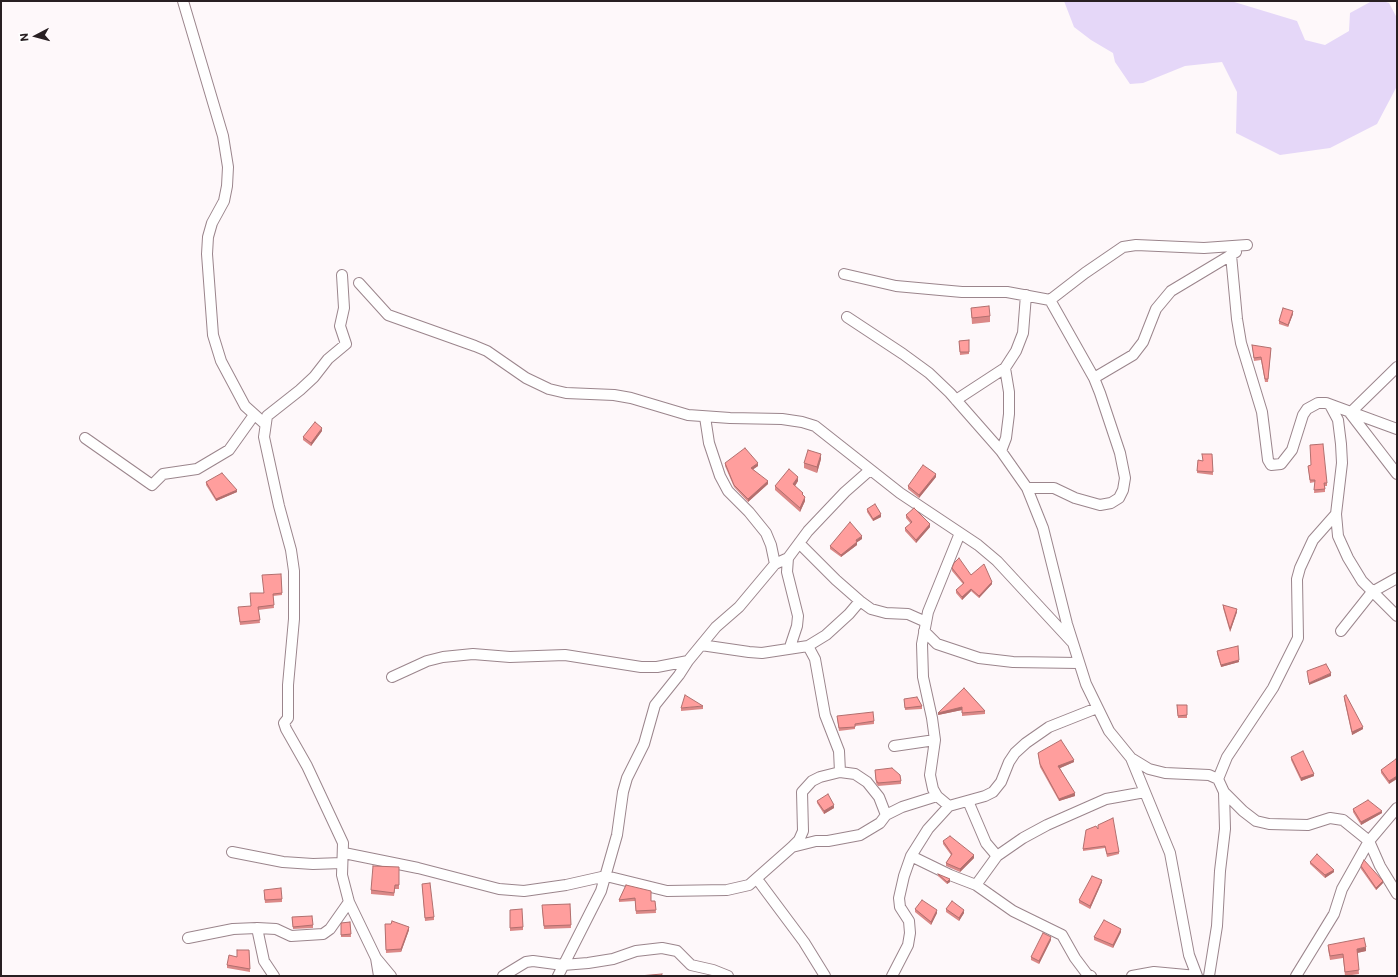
<!DOCTYPE html>
<html>
<head>
<meta charset="utf-8">
<style>
  body { margin:0 }
  #map { position:relative; width:1398px; height:977px; overflow:hidden; background:#fef8fa; font-family:Commissioner,sans-serif }
  canvas { display:block }
  .frame { position:absolute; inset:0; border:2px solid #281f22; pointer-events:none }
  .north { position:absolute; left:16px; top:16px; width:40px; height:40px; -webkit-text-stroke:3px #fff; paint-order:stroke; rotate:264deg; font-size:11px; font-weight:700; line-height:16px; text-align:center; color:#281f22 }
  .north::after { content:''; display:block; margin:auto; width:14px; height:18px; background:#281f22; clip-path:polygon(50% 0,100% 100%,50% 72%,0 100%) }
</style>
</head>
<body>
<div id="map">
<canvas width="1398" height="977"></canvas>
<div class="frame"></div>
<div class="north">N</div>
</div>
<script>
const c = document.querySelector('canvas').getContext('2d');
c.lineJoin = 'round';
function fillPath(path, color) { c.fillStyle = color; c.fill(path, 'evenodd'); }
const shape = rows => new Path2D(rows.map(r => 'M' + r).join(''));
function strokePath(path, color, width, dash) { c.strokeStyle = color; c.lineWidth = width; c.lineCap = dash ? 'butt' : 'round'; c.setLineDash(dash || []); c.stroke(path); }
const water = shape([
  [1064,1,1231,1,1297,21,1305,40,1325,45,1349,31,1350,13,1372,1,1383,1,1389,3,1397,18,1397,86,1377,124,1330,148,1280,155,1236,133,1237,92,1222,62,1185,66,1143,83,1130,84,1115,62,1113,53,1091,40,1074,27]
]);
const street = shape([
  [183,1,223,136,228,167,227,186,224,201,212,223,208,237,207,254,213,335,221,361,245,406,265,424],
  [1231,255,1237,319,1241,343,1262,412,1268,460,1271,465,1281,464,1292,450,1303,415,1307,409,1318,403,1326,403,1397,429],
  [844,274,896,286,962,292,1007,292,1050,300,1094,378,1100,393,1120,453,1125,478,1123,490,1119,498,1111,503,1100,505,1075,498,1054,488,1027,488],
  [342,275,344,308,340,326,346,344,328,359,314,377,300,390,267,416,264,437,279,506,291,550,294,571,294,619,288,685,288,718,284,723,286,729,307,766,343,843,342,875,349,902,376,958,391,976],
  [359,283,388,315,475,346,487,351,526,378,549,389,566,393,614,395,631,398,688,415,730,418,782,419,802,422,815,426,900,493,978,545,997,561,1072,642],
  [1050,300,1085,273,1123,247,1136,245,1204,248,1247,245],
  [847,317,903,354,929,373,950,393,1001,451,1027,488,1043,528,1067,624,1086,684,1109,731,1131,758,1170,853,1189,955,1197,976],
  [1397,367,1350,413,1397,474],
  [1094,378,1133,355,1143,342,1156,309,1171,291,1236,252],
  [956,400,1005,368,1016,351,1023,333,1026,295],
  [1330,405,1338,420,1341,444,1342,463,1336,514,1338,536,1348,558,1362,581,1397,616],
  [705,417,709,443,720,476,728,491,749,512,766,533,771,545,775,564],
  [85,438,152,485,163,474,197,469,229,450,254,415],
  [1001,451,1006,438,1009,414,1009,392,1005,368],
  [960,533,928,612,922,644,923,677,932,718,935,740,930,775,933,789,937,796,949,806,985,796,993,792,1001,782,1009,762,1015,753,1026,743,1049,727,1097,708],
  [799,543,836,580,860,601,871,609,886,613,908,614,926,622],
  [788,558,787,572,798,616,797,626,790,647],
  [924,631,937,644,979,658,1013,662,1078,663],
  [1341,631,1372,592,1397,578],
  [701,645,749,652,762,653,808,646,826,635,849,614,860,601],
  [808,646,815,659,825,715,839,751,840,772,855,774,867,782,879,797,886,815],
  [392,677,427,661,443,657,473,654,510,657,565,655,641,667,657,667,688,661],
  [894,746,935,740],
  [1131,758,1149,769,1165,773,1209,775,1218,779,1224,792,1225,829,1220,871,1217,926,1209,976],
  [1218,779,1227,757,1273,688,1298,638,1297,579,1300,568,1313,540,1336,514],
  [1224,792,1243,811,1256,821,1269,824,1308,825,1330,818,1343,820,1369,841,1380,866,1397,894],
  [968,801,986,843,997,856],
  [792,847,816,841,828,841,860,835,880,823,886,815,902,807,937,796],
  [232,852,283,862,313,864,342,863],
  [344,853,418,868,499,889,524,891,566,885,606,876,667,891,727,890,749,885,792,847,799,840,803,831,802,792,812,781,820,777,840,772],
  [911,856,950,875,976,885,1013,911,1062,935,1075,958,1087,974,1091,976],
  [757,879,804,942,825,976],
  [976,885,997,856,1023,838,1047,825,1106,799,1145,792],
  [257,928,264,961,274,976],
  [188,938,233,929,257,928,276,929,291,936,323,934,330,929,349,902],
  [376,958,379,976],
  [503,976,526,962,533,961,563,965,588,963,613,959,636,951,662,948,677,951,691,965,713,970,728,976],
  [558,976,601,891,617,835,623,792,627,778,644,744,655,705,679,675,688,661,716,627,739,607,775,564,788,558,808,531,845,492,870,470],
  [892,976,908,945,910,933,909,921,900,907,899,898,904,876,911,856,928,829,949,806],
  [1132,976,1154,972,1197,976],
  [1296,976,1334,914,1342,889,1369,841,1397,808]
]);
const wall = shape([
  [971,308,990,316,990,322,972,324],
  [1293,314,1288,327,1279,324,1279,321],
  [969,340,969,354,960,355,959,341],
  [1252,345,1271,350,1268,382,1265,382,1261,360,1254,361],
  [322,431,311,446,303,440,303,437],
  [1212,454,1213,475,1197,473,1198,460,1203,461],
  [821,459,817,473,804,468,804,463],
  [725,463,758,466,753,469,768,484,748,502,734,487,725,466],
  [1308,466,1327,483,1327,486,1325,486,1325,492,1314,493,1315,482,1310,483],
  [936,477,919,498,908,489,908,486],
  [798,481,795,486,803,495,805,501,800,512,775,490,775,486],
  [206,482,237,492,216,501,206,485],
  [867,509,881,517,873,521,867,512],
  [906,515,930,527,916,543,905,531,905,528,911,524,906,518],
  [862,539,857,542,857,545,841,557,830,549,830,546],
  [952,568,971,575,992,584,979,598,971,591,962,600,956,593,956,590,963,584,952,571],
  [281,574,282,595,273,596,274,608,258,610,260,623,240,625,238,610,251,606],
  [1223,605,1237,612,1230,632,1223,608],
  [1217,651,1239,662,1221,667,1217,654],
  [964,688,985,711,985,714,962,716,962,710,938,715],
  [1344,696,1363,729,1352,735,1344,699],
  [904,699,922,706,922,709,905,710],
  [1177,705,1187,705,1187,718,1178,718],
  [703,706,703,709,681,711,681,708],
  [837,718,874,721,874,724,855,726,855,729,839,731],
  [1038,753,1074,762,1060,768,1075,796,1059,801,1040,767],
  [1291,757,1314,776,1301,781,1291,760],
  [1397,761,1389,784,1381,773,1381,770],
  [875,770,901,781,901,784,878,786,876,783],
  [817,801,834,808,824,814,817,803],
  [1353,809,1382,813,1361,825,1353,812],
  [1098,829,1119,852,1119,854,1107,857,1105,848,1083,851,1083,849],
  [943,841,974,858,960,872,946,866,946,863,951,855,943,844],
  [1310,862,1334,872,1325,878,1310,864],
  [1361,866,1383,883,1376,890,1361,869],
  [399,867,399,889,395,889,394,896,371,894,371,890],
  [938,874,950,882,947,884,938,876],
  [1102,882,1090,909,1079,903,1079,900],
  [422,884,434,917,434,920,425,921],
  [626,885,651,901,655,901,656,913,636,914,635,901,619,902,619,900],
  [264,893,282,899,282,902,265,903],
  [570,904,571,928,544,929,542,908],
  [915,909,937,913,931,925,915,912],
  [946,909,964,913,959,921,946,912],
  [510,910,523,927,523,930,510,931],
  [292,917,313,925,313,928,293,929],
  [350,922,351,937,341,937,341,923],
  [385,924,409,930,401,952,386,953],
  [1121,932,1113,948,1094,940,1094,937],
  [1051,940,1039,964,1031,960,1031,957],
  [1328,945,1366,951,1357,953,1359,974,1345,976,1343,958,1330,960,1328,949],
  [249,950,250,972,227,968,227,965,237,957]
]);
const shadedWall = shape([
  [1293,311,1293,314,1288,327,1288,325],
  [322,428,322,431,311,446,311,443],
  [821,454,821,459,817,473,817,467],
  [758,463,758,466,751,471,751,468],
  [936,474,936,477,919,498,919,495],
  [798,477,798,481,793,489,793,484],
  [768,481,768,484,748,502,748,499],
  [237,490,237,492,216,501,216,499],
  [805,497,805,501,800,512,800,508],
  [881,514,881,517,873,521,873,519],
  [930,524,930,527,916,543,916,540],
  [862,536,862,539,856,543,856,540],
  [857,542,857,545,841,557,841,555],
  [992,582,992,584,979,598,979,596],
  [971,589,971,591,962,600,962,597],
  [1237,609,1237,612,1230,632,1230,629],
  [1239,660,1239,662,1221,667,1221,665],
  [1331,673,1331,676,1309,685,1309,683],
  [962,707,962,710,938,715,938,713],
  [1363,727,1363,729,1352,735,1352,732],
  [1074,760,1074,762,1058,769,1058,766],
  [1314,774,1314,776,1301,781,1301,778],
  [1397,776,1397,779,1389,784,1389,781],
  [1075,793,1075,796,1059,801,1059,799],
  [834,805,834,808,824,814,824,811],
  [1382,811,1382,813,1361,825,1361,822],
  [974,855,974,858,960,872,960,869],
  [1334,870,1334,872,1325,878,1325,875],
  [950,879,950,882,947,884,947,882],
  [1102,880,1102,882,1090,909,1090,906],
  [1383,881,1383,883,1376,890,1376,888],
  [937,910,937,913,931,925,931,922],
  [964,910,964,913,959,921,959,918],
  [409,927,409,930,401,952,401,949],
  [1121,929,1121,932,1113,948,1113,945],
  [1051,937,1051,940,1039,964,1039,961],
  [1366,947,1366,951,1357,953,1357,949]
]);
const building = shape([
  [989,306,990,316,972,318,971,308,989,306],
  [1283,308,1293,311,1288,325,1279,321,1283,308],
  [969,340,969,352,960,352,959,341,969,340],
  [1252,345,1271,348,1268,379,1265,379,1261,357,1254,358,1252,345],
  [315,422,322,428,311,443,303,437,315,422],
  [1323,444,1327,483,1324,483,1325,489,1314,490,1315,480,1310,480,1308,466,1311,465,1310,445,1323,444],
  [745,448,758,463,751,468,768,481,748,499,734,485,725,463,745,448],
  [808,450,821,454,817,467,804,463,808,450],
  [1202,454,1212,454,1213,472,1197,471,1198,460,1203,461,1202,454],
  [923,465,936,474,919,495,908,486,923,465],
  [789,469,798,477,793,484,803,493,802,494,805,497,800,508,775,486,789,469],
  [222,473,237,490,216,499,206,482,222,473],
  [875,504,881,514,873,519,867,509,875,504],
  [914,508,930,524,916,540,905,528,912,522,906,515,914,508],
  [850,522,862,536,856,540,857,542,841,555,830,546,850,522],
  [959,558,971,575,984,564,992,582,979,596,971,589,962,597,956,590,964,583,952,568,954,563,959,558],
  [281,574,282,593,273,594,274,605,258,607,260,620,240,622,238,607,251,606,250,593,264,593,262,575,281,574],
  [1223,605,1237,609,1230,629,1223,605],
  [1238,646,1239,660,1221,665,1217,651,1238,646],
  [1326,664,1331,673,1309,683,1307,671,1326,664],
  [964,688,985,711,962,713,962,707,938,713,964,688],
  [685,695,703,706,681,708,685,695],
  [1346,695,1363,727,1352,732,1344,696,1346,695],
  [917,697,922,706,905,708,904,699,917,697],
  [1177,705,1187,705,1187,715,1178,716,1177,705],
  [873,712,874,721,855,724,855,727,839,728,837,716,873,712],
  [1061,740,1074,760,1058,766,1075,793,1059,799,1040,764,1038,753,1061,740],
  [1303,751,1314,774,1301,778,1291,757,1303,751],
  [1396,759,1397,761,1397,776,1389,781,1381,770,1396,759],
  [892,768,900,775,901,781,878,783,876,780,875,770,892,768],
  [828,794,834,805,824,811,817,801,828,794],
  [1368,800,1382,811,1361,822,1353,809,1368,800],
  [1113,818,1119,852,1107,854,1105,846,1083,849,1086,830,1096,826,1098,829,1098,825,1113,818],
  [950,836,974,855,960,869,946,863,952,854,943,841,950,836],
  [1317,854,1334,870,1325,875,1310,862,1317,854],
  [1364,860,1383,881,1376,888,1361,866,1364,860],
  [373,866,399,867,399,885,395,885,394,893,371,890,373,866],
  [938,874,950,879,947,882,938,874],
  [1092,876,1102,880,1090,906,1079,900,1092,876],
  [430,883,434,917,425,918,422,884,430,883],
  [626,885,651,891,651,901,655,901,656,910,636,911,635,898,619,900,626,885],
  [281,888,282,899,265,900,264,890,281,888],
  [922,900,937,910,931,922,915,909,922,900],
  [952,901,964,910,959,918,946,909,952,901],
  [570,904,571,925,544,926,542,905,570,904],
  [522,909,523,927,510,928,510,910,522,909],
  [312,916,313,925,293,927,292,917,312,916],
  [1104,920,1121,929,1113,945,1094,937,1104,920],
  [392,921,409,927,401,949,386,950,385,924,391,924,392,921],
  [350,922,351,934,341,935,341,923,350,922],
  [1043,933,1051,937,1039,961,1031,957,1043,933],
  [1364,938,1366,947,1357,949,1359,970,1345,972,1343,954,1330,956,1328,945,1364,938],
  [237,950,249,950,250,969,227,965,229,955,237,957,237,950],
  [662,974,661,976,639,976,662,974]
]);
fillPath(water, '#e5d7f8');
strokePath(street, '#9b858c', 12);
strokePath(street, '#fff', 10);
fillPath(wall, '#db8887');
fillPath(shadedWall, '#b26f6e');
fillPath(building, '#ff9e9d');
strokePath(building, '#b26f6e', 1);
</script>
</body>
</html>
